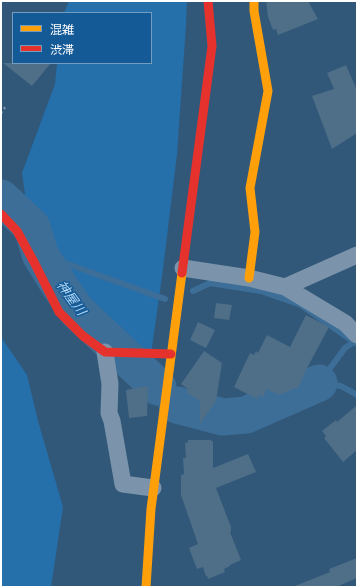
<!DOCTYPE html>
<html>
<head>
<meta charset="utf-8">
<style>
  body { margin:0 }
  #map { position:relative; width:358px; height:588px; overflow:hidden; background:#315879; font-family:"Asap Condensed","Noto Sans JP",sans-serif }
  canvas { display:block }
  .frame { position:absolute; inset:0; border:2px solid #fff; pointer-events:none }
  .legend { position:absolute; left:12px; top:12px; width:140px; height:52px; box-sizing:border-box; background:#145a96; border:1px solid #729cc0; margin:0; padding:5px 7px; list-style:none; font-size:12px; color:#fff }
  .legend li { display:flex; align-items:center; gap:8px; height:20px }
  .legend b { width:20px; border:1px solid #729cc0 }
</style>
</head>
<body>
<div id="map">
<canvas width="358" height="588"></canvas>
<div class="frame"></div>
<ul class="legend">
<li><b style="height:5px;background:#ff9f0a"></b>混雑</li>
<li><b style="height:5px;background:#e5322d"></b>渋滞</li>
</ul>
</div>
<script>
const c = document.querySelector('canvas').getContext('2d');
c.lineJoin = 'round';
function fillPath(path, color) { c.fillStyle = color; c.fill(path, 'evenodd'); }
const shape = rows => new Path2D(rows.map(r => 'M' + r).join(''));
function strokePath(path, color, width, dash) { c.strokeStyle = color; c.lineWidth = width; c.lineCap = dash ? 'butt' : 'round'; c.setLineDash(dash || []); c.stroke(path); }
function drawText(font, color, halo, rows, align = 'center') {
  c.font = font + ' "Asap Condensed","Noto Sans JP",sans-serif'; c.lineWidth = 3; c.setLineDash([]); c.textBaseline = 'middle'; c.strokeStyle = halo; c.fillStyle = color; for (const [text, x, y, turn = 0] of rows) {
    c.save(); c.translate(x, y); c.rotate((+turn || 0) * Math.PI / 180); c.textAlign = isNaN(turn) ? turn : align; if (halo) c.strokeText(text, 0, 0); c.fillText(text, 0, 0); c.restore();
  }
}
const green = shape([
  [69,1,187,1,186,25,177,154,163,269,149,369,127,371,91,333,64,311,31,237,22,173,55,84,57,63,151,63,151,13,64,13],
  [1,337,27,375,38,421,63,507,51,587,1,587]
]);
const stream = shape([
  [40,254,165,299],
  [193,291,210,283,261,291,301,305,357,344],
  [354,342,345,348,319,383,341,386,357,395]
]);
const river = shape([
  [1,198,32,227,40,254,59,285,77,311,158,387],
  [177,405,223,417,246,415,319,383]
]);
const building = shape([
  [266,1,308,1,318,19,278,35,276,29,273,30,268,17],
  [3,63,51,63,32,86],
  [346,65,357,90,357,133,332,149,312,96,334,89,327,73],
  [216,303,232,305,229,320,214,318],
  [306,315,329,327,306,370,298,388,295,388,279,395,267,389,263,397,259,395,257,399,234,387,250,353,254,355,256,351,258,353,267,335,290,347],
  [198,322,215,330,206,348,190,340],
  [204,351,222,363,216,401,200,424,200,401,186,392,188,389,181,384],
  [148,386,147,416,129,418,126,390],
  [357,405,357,450,343,462,324,438,326,436,322,431,336,420,337,422],
  [188,440,211,440,211,441,213,441,213,468,248,454,256,472,216,488,231,527,231,531,230,532,241,560,230,565,230,566,224,569,225,572,208,579,207,576,206,576,203,567,197,569,189,548,198,544,181,495,181,475,184,474,183,458,186,458,185,443,188,442],
  [357,558,357,578,336,587,295,587,295,586,330,572,329,569]
]);
const path = shape([
  [1,113,6,106]
]);
const street = shape([
  [183,268,249,278,285,287,357,255],
  [285,287,345,323,357,335],
  [105,352,110,384,109,413,112,421,123,484,153,488]
]);
const slow = shape([
  [249,278,255,232,250,188,268,91,254,11,254,1],
  [146,587,151,509,182,273]
]);
const jam = shape([
  [1,214,17,231,35,264,59,312,83,336,105,352,171,354],
  [182,273,212,46,208,1]
]);
const waterNames = [
  ["神屋川",71,298,54]
];
fillPath(green, '#256fab');
strokePath(stream, '#3d6e98', 6);
strokePath(river, '#3d6e98', 37);
fillPath(building, '#4f6e88');
strokePath(path, '#7b94ab', 2.5, [2, 3]);
strokePath(street, '#7b94ab', 17);
strokePath(slow, '#ff9f0a', 9);
strokePath(jam, '#e5322d', 9);
drawText('italic 13px', '#b1d9f9', '#145a96', waterNames);
</script>
</body>
</html>
